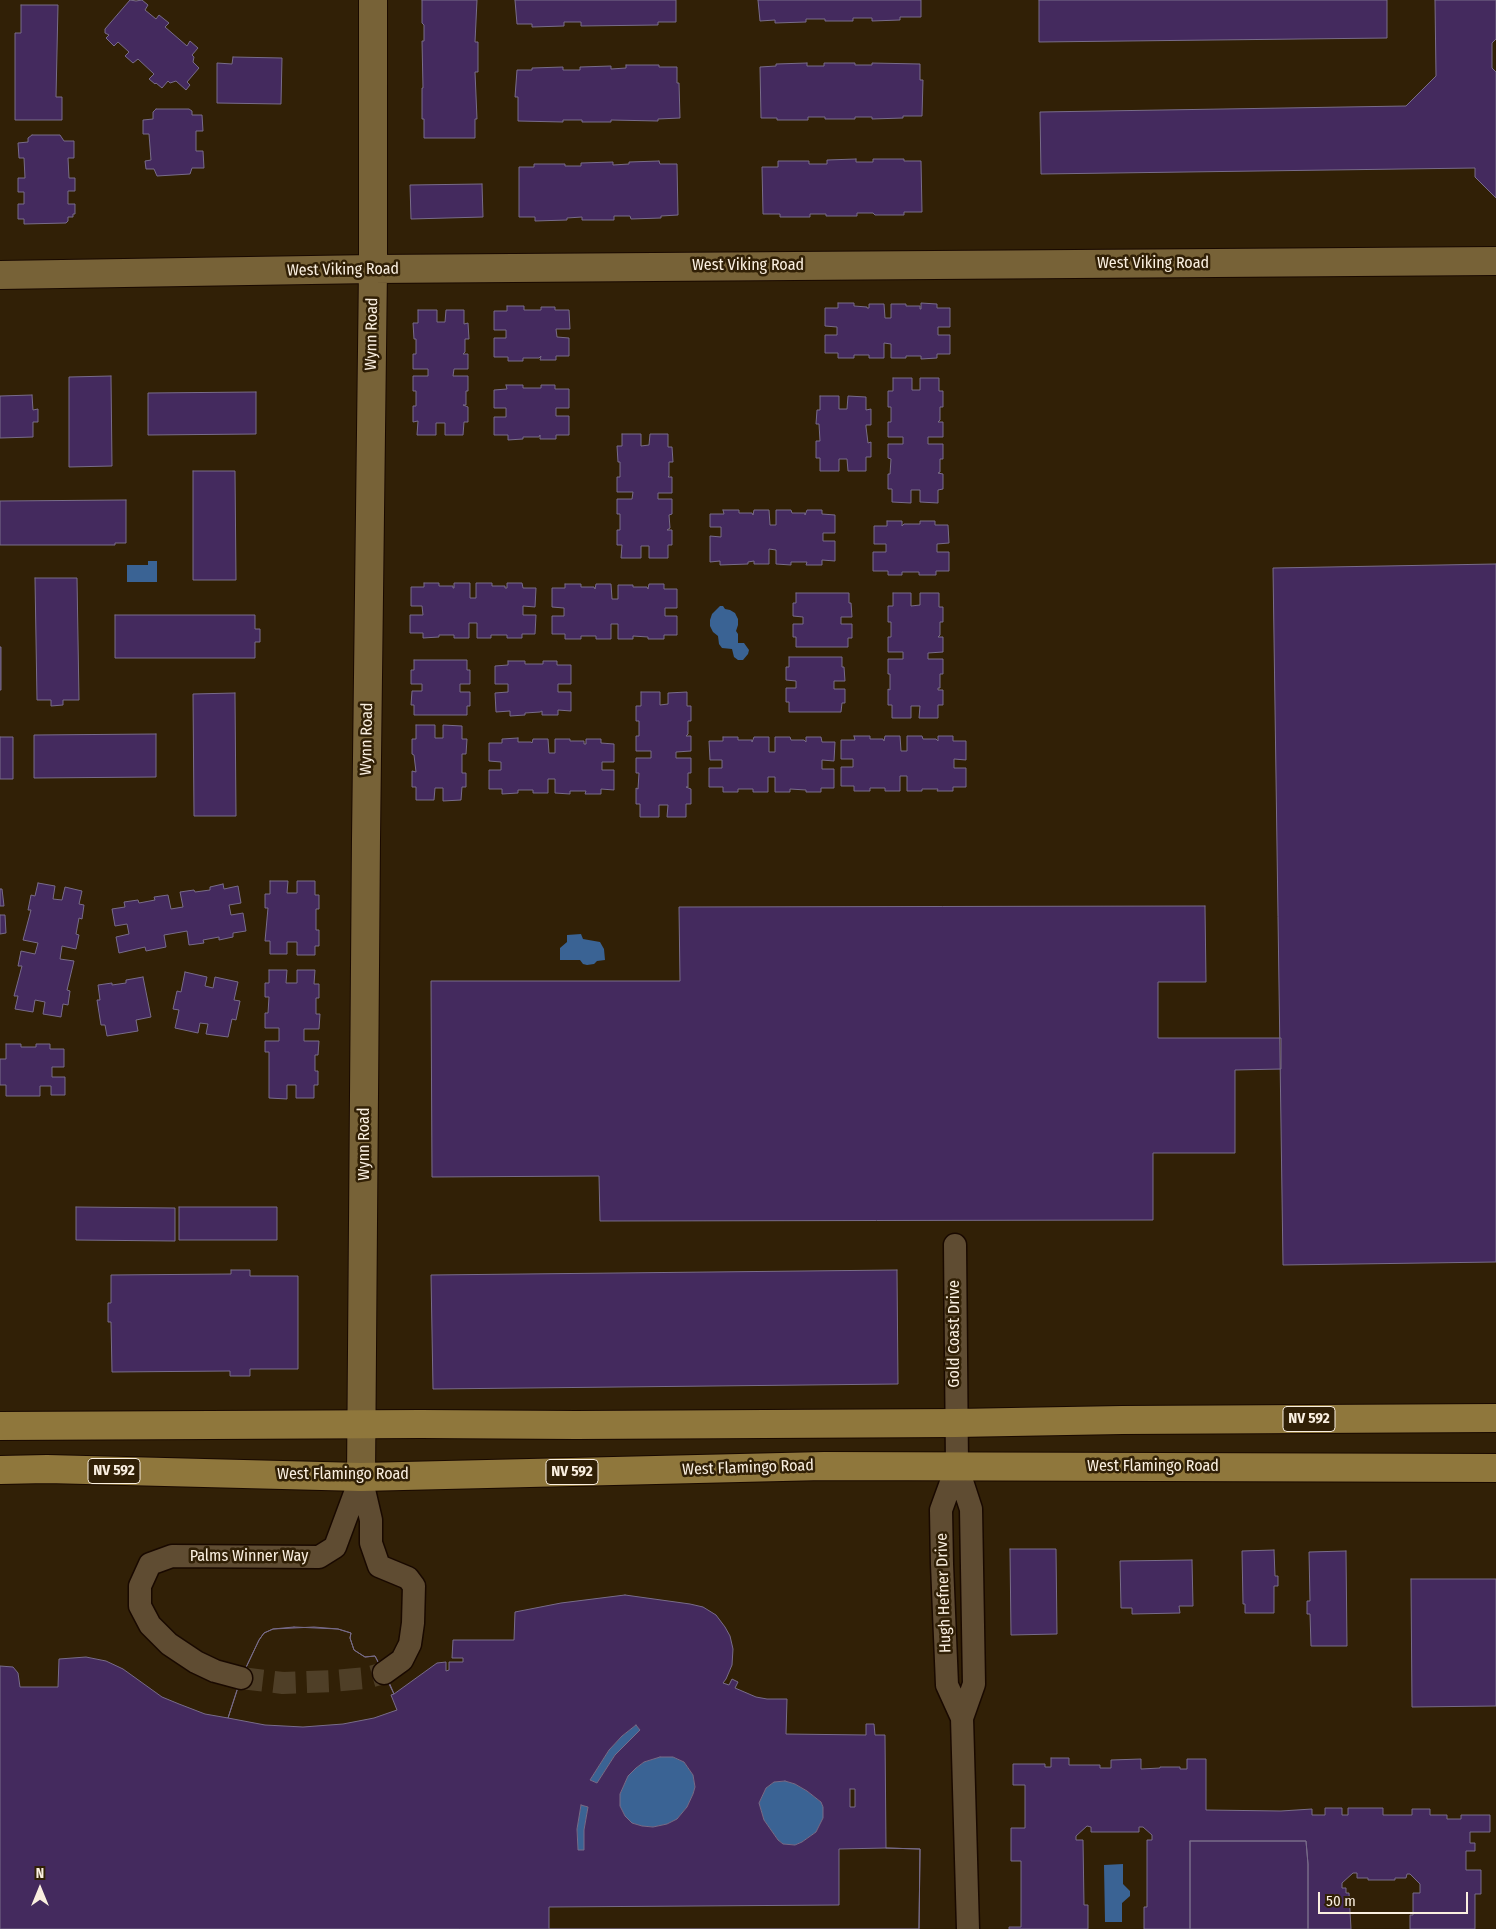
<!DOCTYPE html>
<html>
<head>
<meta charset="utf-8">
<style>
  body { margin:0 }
  #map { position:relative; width:1496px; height:1929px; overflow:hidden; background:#312006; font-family:"Fira Sans Condensed",sans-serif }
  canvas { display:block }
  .north { position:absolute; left:15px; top:1864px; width:50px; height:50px; -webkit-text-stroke:4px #312006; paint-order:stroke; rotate:0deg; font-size:14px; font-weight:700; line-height:20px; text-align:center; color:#faefe0 }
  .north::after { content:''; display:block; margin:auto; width:18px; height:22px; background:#faefe0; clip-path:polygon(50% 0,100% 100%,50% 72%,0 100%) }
  .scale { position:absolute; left:1318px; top:1892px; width:150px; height:22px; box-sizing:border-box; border:2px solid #faefe0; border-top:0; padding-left:6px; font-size:15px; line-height:18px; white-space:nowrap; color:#faefe0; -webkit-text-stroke:4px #312006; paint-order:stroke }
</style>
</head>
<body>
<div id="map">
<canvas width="1496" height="1929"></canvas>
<div class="north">N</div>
<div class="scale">50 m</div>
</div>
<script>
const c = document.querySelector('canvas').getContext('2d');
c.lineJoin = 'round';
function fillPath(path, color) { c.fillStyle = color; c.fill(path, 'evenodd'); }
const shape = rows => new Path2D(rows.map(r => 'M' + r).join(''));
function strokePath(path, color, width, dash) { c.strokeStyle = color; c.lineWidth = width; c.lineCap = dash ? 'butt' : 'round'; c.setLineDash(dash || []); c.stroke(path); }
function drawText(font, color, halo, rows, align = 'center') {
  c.font = font + ' "Fira Sans Condensed",sans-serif'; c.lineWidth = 5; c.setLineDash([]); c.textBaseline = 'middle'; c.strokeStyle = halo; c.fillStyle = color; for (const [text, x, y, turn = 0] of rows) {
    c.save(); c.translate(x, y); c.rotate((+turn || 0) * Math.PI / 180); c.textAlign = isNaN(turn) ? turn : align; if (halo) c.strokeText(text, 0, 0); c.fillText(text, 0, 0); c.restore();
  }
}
const water = shape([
  [148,561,157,561,157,582,127,582,127,565,148,565],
  [720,606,723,606,725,609,730,610,735,613,738,619,738,625,736,631,738,634,738,643,744,643,749,650,748,654,743,660,738,660,734,657,732,649,722,648,719,644,718,636,713,632,710,626,710,620,712,614],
  [581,934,583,939,600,942,604,949,605,960,597,961,594,964,587,965,583,964,580,960,560,960,560,948,567,942,567,935],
  [636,1725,640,1730,615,1755,597,1783,590,1780,609,1750,622,1736],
  [660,1757,673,1757,684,1762,693,1775,695,1787,693,1794,687,1807,677,1819,667,1824,653,1827,642,1826,632,1823,625,1816,620,1806,620,1794,628,1776,636,1768,644,1762],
  [785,1781,795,1784,807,1791,821,1802,823,1807,823,1818,816,1832,802,1842,795,1845,783,1844,778,1840,764,1820,759,1803,766,1788,774,1782],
  [581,1805,588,1807,584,1830,584,1850,578,1850,577,1829],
  [1123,1864,1123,1884,1130,1891,1130,1896,1122,1903,1122,1922,1105,1922,1104,1865]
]);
const building = shape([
  [130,0,136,1,142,0,148,5,145,10,156,19,159,15,169,23,165,27,187,46,190,41,198,48,192,55,194,57,193,62,199,68,187,82,190,85,186,90,176,81,170,83,168,81,162,88,156,83,155,84,149,79,154,74,138,59,133,63,125,56,129,52,118,42,114,46,106,38,109,35,105,33,105,29,130,0],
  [422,0,477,0,475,42,478,42,478,72,475,72,477,119,475,119,475,138,424,138,424,119,422,119,422,88,423,88,422,41,424,41,424,25,422,23,422,0],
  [515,0,676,0,676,22,658,22,658,25,581,26,581,22,564,22,564,26,532,27,532,24,517,24,515,0],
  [758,0,921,0,921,17,900,17,900,20,872,21,872,18,853,18,853,21,825,21,825,19,806,19,806,22,775,23,775,20,760,21,758,0],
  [1039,0,1387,0,1387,38,1039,42,1039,0],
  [1435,0,1496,0,1496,39,1492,43,1492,68,1496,72,1496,198,1475,177,1475,168,1041,174,1040,112,1406,106,1436,76,1435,0],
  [21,5,58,5,56,97,62,97,62,120,15,120,15,33,21,33,21,5],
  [233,57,282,58,281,104,217,103,217,63,232,64,233,57],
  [807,63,807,66,824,66,824,63,855,63,855,65,872,65,872,63,920,64,920,80,923,80,922,116,903,116,903,118,872,119,872,117,855,117,855,119,825,119,825,117,808,117,808,120,777,120,777,118,761,118,760,67,776,66,776,64,807,63],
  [626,65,659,65,659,67,677,67,677,83,679,83,680,118,658,119,658,121,611,120,611,122,582,122,582,120,563,120,563,122,518,121,518,97,515,97,517,70,532,70,532,68,563,67,563,70,580,70,580,67,611,66,611,69,626,68,626,65],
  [156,109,189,109,192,111,192,115,202,115,203,131,196,131,196,151,203,151,204,168,192,168,190,174,157,176,154,169,146,169,145,161,151,160,149,134,143,134,143,120,153,119,153,112,156,109],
  [32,135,60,135,64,141,74,141,74,158,68,158,69,178,75,178,75,191,68,191,68,204,75,204,75,214,73,214,73,217,68,217,68,221,66,223,24,224,24,219,18,219,18,204,24,204,24,192,18,192,18,178,25,178,24,158,19,158,18,143,28,142,28,138,32,135],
  [856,159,856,162,873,162,873,159,904,159,904,161,921,161,922,212,904,212,904,215,875,215,873,213,857,213,857,216,826,216,826,214,810,214,810,217,780,217,780,214,763,214,762,167,778,167,778,161,809,161,809,164,827,164,827,160,856,159],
  [659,161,660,164,677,164,678,215,661,216,661,218,631,219,630,216,614,216,614,220,582,220,582,217,567,218,567,220,535,221,535,217,519,217,519,167,534,167,534,164,565,164,565,166,581,166,581,163,613,162,613,165,629,164,629,162,659,161],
  [482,184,483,217,411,219,410,185,482,184],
  [838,303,854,303,854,306,867,307,867,308,869,308,869,304,884,304,885,318,891,318,891,304,906,304,906,306,920,306,920,309,921,309,921,303,937,304,937,308,950,308,950,327,938,327,938,335,950,335,950,354,937,354,937,358,921,359,921,356,906,356,906,358,891,358,891,344,884,343,884,358,869,358,869,355,854,355,854,358,838,358,838,353,825,353,825,335,837,335,837,327,825,326,825,308,838,308,838,303],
  [507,306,524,306,524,310,541,310,541,307,555,307,555,310,569,310,570,329,556,329,557,337,569,338,569,356,556,356,556,360,540,360,541,356,539,358,523,358,523,361,508,361,508,357,494,357,494,338,506,338,506,330,494,330,494,311,507,311,507,306],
  [418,310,437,310,437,322,445,322,446,310,464,310,464,324,468,323,469,339,465,339,465,352,463,354,468,354,468,369,454,369,453,376,468,376,468,391,466,391,466,405,463,405,468,407,468,422,464,422,463,435,445,435,445,423,436,423,436,435,417,435,418,421,413,422,413,406,416,406,416,391,413,391,413,376,428,376,428,369,413,369,413,354,416,354,416,339,414,339,413,323,418,323,418,310],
  [111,376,112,466,69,467,69,377,111,376],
  [893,378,912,378,912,390,920,390,920,378,939,378,939,391,943,391,943,407,940,407,940,420,938,422,943,422,943,437,928,437,928,444,943,444,943,459,940,459,940,472,938,473,943,474,943,489,938,490,938,503,920,502,920,490,911,490,911,503,892,502,892,489,888,489,888,474,890,474,891,459,888,458,888,444,903,444,903,437,888,437,888,422,891,422,891,407,888,407,888,391,893,391,893,378],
  [506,385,523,385,523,388,541,388,541,385,555,385,555,389,569,389,569,408,556,408,556,416,569,416,569,435,556,435,556,439,540,439,540,435,539,437,523,437,523,439,508,440,508,435,494,435,494,417,506,417,506,408,494,408,494,390,507,389,506,385],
  [256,392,256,434,148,435,148,393,256,392],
  [32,395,33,410,38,409,38,422,33,422,33,437,0,438,0,396,32,395],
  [820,396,839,396,839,409,847,409,848,396,866,397,866,410,871,409,871,425,866,425,866,427,868,443,871,442,871,457,866,457,866,471,848,471,847,459,839,459,839,471,820,471,820,458,816,458,816,441,820,441,819,424,816,424,817,410,820,410,820,396],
  [622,434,641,434,641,446,649,445,650,434,668,434,668,447,672,447,673,462,669,462,669,476,668,477,672,477,672,493,658,493,658,499,672,499,672,514,669,515,670,528,667,530,672,530,672,545,668,545,668,558,649,558,649,546,641,546,641,558,621,558,622,545,617,545,617,530,620,530,620,514,617,514,617,499,632,499,633,492,617,492,617,477,620,477,620,462,618,462,617,446,622,446,622,434],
  [193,471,235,471,236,580,193,580,193,471],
  [126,500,126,543,115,543,115,545,0,545,0,501,126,500],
  [723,510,739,510,739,513,752,513,753,515,754,510,769,510,770,525,776,525,776,510,791,510,792,513,805,513,805,515,807,510,822,510,822,514,835,515,835,533,823,533,823,541,835,541,835,561,822,560,822,565,806,565,807,562,791,562,791,565,776,564,776,550,769,549,769,564,754,564,754,561,748,562,748,564,720,565,720,561,710,562,710,536,721,537,721,527,710,527,710,514,724,514,723,510],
  [887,521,902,521,902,526,904,524,920,524,920,521,935,521,935,525,948,525,949,543,937,544,937,552,949,552,949,571,936,571,936,575,919,575,919,572,902,572,902,575,888,575,888,571,873,571,873,552,886,552,886,544,874,544,874,526,887,526,887,521],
  [1496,564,1496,1262,1283,1265,1273,568,1496,564],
  [35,578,77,578,79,700,63,700,63,705,51,706,51,700,37,700,35,578],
  [424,583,439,583,439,586,453,586,453,588,454,588,454,583,470,583,470,598,476,598,476,583,492,583,492,586,505,586,505,588,507,588,507,583,522,583,523,588,536,588,535,607,523,606,523,615,536,615,535,634,522,634,522,638,507,638,507,635,491,635,491,638,477,638,477,623,469,623,469,638,454,638,454,635,439,635,439,637,423,638,423,633,410,633,410,615,423,615,422,606,411,606,411,587,424,587,424,583],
  [565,584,581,584,581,587,594,587,595,589,596,584,611,584,612,599,618,599,618,585,633,585,633,587,647,587,648,589,649,584,664,584,664,589,677,589,677,608,665,608,665,616,677,616,677,635,664,635,664,639,648,639,648,637,633,636,633,639,618,639,618,624,611,624,611,639,596,639,596,636,581,636,581,639,565,639,565,634,552,634,552,616,564,616,564,608,552,607,552,588,565,588,565,584],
  [796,593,849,593,849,603,851,603,852,617,841,617,841,624,852,624,852,638,848,638,848,647,796,647,796,637,793,637,793,624,803,624,803,617,793,616,793,603,796,603,796,593],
  [893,593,911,593,911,606,920,605,920,593,939,593,939,607,943,607,943,622,940,622,940,635,938,637,943,637,943,652,928,653,928,659,943,659,943,674,940,674,940,688,938,688,938,690,943,690,943,705,938,705,938,718,919,718,920,706,911,706,911,718,892,718,892,705,888,705,888,689,890,690,890,674,888,674,888,659,903,659,903,652,888,652,888,637,891,637,891,622,888,622,888,606,893,606,893,593],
  [115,615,255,615,255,629,260,629,260,642,255,642,255,658,115,658,115,615],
  [0,647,1,647,1,690,0,690,0,647],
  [789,657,842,657,842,667,844,667,845,681,834,681,834,689,845,689,845,703,842,703,841,712,789,712,789,702,786,702,786,688,796,688,796,681,786,680,786,667,789,667,789,657],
  [414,660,467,660,467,670,470,670,470,684,460,684,460,692,470,692,470,706,467,706,467,715,414,715,414,705,411,705,412,691,422,691,422,684,411,684,411,670,414,670,414,660],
  [508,661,525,661,525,664,543,664,543,661,557,661,557,665,571,665,571,684,558,684,558,692,571,692,571,711,558,710,558,715,542,715,542,711,540,712,525,713,525,715,510,716,510,711,496,712,495,693,508,692,508,684,495,684,495,666,508,665,508,661],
  [641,692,660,692,660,705,668,704,668,693,687,692,687,706,691,706,691,721,688,721,688,734,686,736,691,736,691,751,676,752,676,758,691,758,691,773,688,773,688,787,686,787,691,789,691,804,686,804,686,817,667,817,668,805,659,805,659,817,640,817,640,804,636,804,636,788,638,789,639,773,636,773,636,758,651,758,651,751,636,751,636,736,639,736,639,721,636,721,636,706,641,706,641,692],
  [235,693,236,816,194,816,193,694,235,693],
  [416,725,435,725,435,738,443,738,443,725,462,726,462,739,467,739,466,754,462,754,462,773,466,773,466,787,462,787,461,800,443,801,443,788,435,788,434,800,416,800,416,787,412,787,412,771,416,772,414,755,412,754,412,739,416,739,416,725],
  [156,734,156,777,34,778,34,735,156,734],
  [854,736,870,736,870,739,883,739,884,741,885,736,900,736,901,751,907,751,907,736,922,736,923,739,936,739,938,741,938,736,953,736,953,741,966,741,966,760,954,759,954,768,966,768,966,787,953,787,953,791,937,791,938,789,922,789,922,791,907,791,907,776,900,776,900,791,885,791,885,788,870,788,870,791,854,791,854,786,841,786,841,767,853,767,853,759,841,759,841,740,855,740,854,736],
  [0,737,13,737,13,779,0,779,0,737],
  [723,737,738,737,738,740,752,740,752,742,754,737,769,737,769,752,775,752,775,737,790,737,791,740,804,740,806,742,806,737,821,737,822,742,835,742,834,761,822,760,822,769,834,769,834,788,821,788,821,792,806,792,806,790,790,789,790,792,775,792,775,777,768,777,768,792,753,792,753,789,738,789,738,792,723,792,723,787,709,787,709,768,722,768,722,760,710,760,709,741,723,741,723,737],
  [518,738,518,742,531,742,532,743,533,739,548,739,549,753,555,753,555,739,570,739,570,741,584,741,584,744,586,744,586,739,601,739,601,743,614,744,614,762,602,762,602,770,614,770,614,790,601,789,601,794,585,794,586,791,570,791,570,794,555,793,555,779,548,779,548,793,533,793,533,790,518,790,518,793,502,794,502,789,489,789,489,770,501,770,501,762,489,761,489,743,502,743,502,739,518,738],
  [270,881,288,881,287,893,297,893,297,881,315,881,315,895,319,895,319,909,316,909,316,930,319,930,319,946,315,946,315,955,297,955,297,942,287,942,287,954,270,954,270,941,265,941,268,908,265,908,265,894,270,894,270,881],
  [38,883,55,886,53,899,62,900,65,887,82,891,79,904,84,905,82,919,79,918,76,934,79,935,76,949,62,946,60,959,74,961,67,990,70,991,68,1005,63,1004,61,1017,43,1014,45,1002,35,1000,33,1012,15,1009,18,996,14,996,22,966,18,966,21,951,35,954,38,943,23,940,31,910,28,910,31,895,35,896,38,883],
  [223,884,224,889,238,886,241,903,229,905,231,915,243,913,246,931,233,933,233,937,219,940,219,937,203,940,204,943,189,945,187,931,164,935,166,947,146,951,145,947,119,953,116,937,129,934,127,924,115,926,112,909,125,907,124,902,138,900,139,903,155,900,154,897,168,895,171,909,183,907,180,892,194,890,195,892,210,890,210,887,223,884],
  [0,889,2,889,4,906,0,906,0,889],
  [1205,906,1206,982,1158,982,1158,1038,1281,1038,1281,1069,1235,1070,1235,1153,1153,1153,1153,1220,600,1221,599,1176,432,1177,431,981,680,981,679,907,1205,906],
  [0,915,5,915,6,933,0,934,0,915],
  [269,970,287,970,286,983,297,983,297,970,315,970,314,984,319,984,319,998,316,998,316,1014,320,1014,319,1029,304,1029,304,1041,319,1041,318,1055,315,1055,315,1071,318,1071,318,1085,314,1085,314,1098,296,1098,296,1085,287,1085,287,1099,269,1098,269,1052,265,1052,265,1041,279,1041,279,1028,265,1028,265,1013,268,1013,269,997,265,997,265,983,269,983,269,970],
  [185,972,207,977,205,986,213,988,215,977,238,982,234,1000,240,1001,236,1020,232,1019,228,1037,206,1034,208,1024,200,1023,198,1033,175,1028,179,1010,173,1009,177,991,181,992,185,972],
  [143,977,151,1017,136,1020,138,1031,107,1036,105,1025,101,1025,97,1000,100,1000,98,985,112,983,112,985,126,983,126,980,143,977],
  [6,1044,21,1044,21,1047,36,1047,36,1044,50,1044,50,1049,64,1049,64,1067,52,1067,52,1077,65,1077,65,1095,51,1095,51,1086,40,1086,40,1096,6,1096,6,1085,0,1085,0,1059,6,1059,6,1044],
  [76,1207,175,1208,175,1241,76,1240,76,1207],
  [179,1207,277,1207,277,1240,179,1240,179,1207],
  [231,1270,250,1270,250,1276,298,1276,298,1369,250,1369,250,1376,230,1376,230,1371,112,1372,111,1322,108,1322,108,1303,111,1303,111,1275,231,1274,231,1270],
  [897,1270,898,1384,433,1389,431,1275,897,1270],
  [1010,1549,1056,1549,1057,1634,1011,1635,1010,1549],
  [1274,1550,1275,1576,1278,1576,1278,1586,1274,1586,1274,1613,1245,1613,1245,1604,1243,1604,1242,1551,1274,1550],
  [1346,1551,1347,1646,1311,1646,1310,1614,1307,1614,1307,1601,1310,1601,1309,1552,1346,1551],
  [1192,1560,1193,1606,1179,1606,1180,1613,1132,1614,1132,1608,1121,1608,1120,1561,1192,1560],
  [1411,1579,1496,1579,1496,1706,1412,1707,1411,1579],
  [625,1595,690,1604,703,1607,716,1615,725,1627,730,1636,733,1649,732,1665,726,1679,723,1683,729,1685,732,1679,738,1682,735,1688,756,1697,767,1699,787,1699,786,1734,866,1735,866,1724,874,1724,875,1735,885,1735,886,1848,920,1849,919,1929,0,1929,0,1666,13,1667,18,1673,20,1687,58,1687,59,1659,86,1657,106,1661,123,1669,162,1697,179,1704,205,1714,228,1718,241,1678,259,1640,264,1633,273,1629,314,1627,338,1629,351,1633,350,1638,354,1650,365,1657,375,1656,394,1694,437,1663,446,1662,446,1671,449,1670,449,1662,463,1662,463,1658,452,1658,453,1640,514,1640,515,1612,561,1603,625,1595],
  [636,1725,640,1730,615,1755,597,1783,590,1780,609,1750,622,1736,636,1725],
  [660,1757,673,1757,684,1762,693,1775,695,1787,693,1794,687,1807,677,1819,667,1824,653,1827,642,1826,632,1823,625,1816,620,1806,620,1794,628,1776,636,1768,644,1762,660,1757],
  [785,1781,795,1784,807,1791,821,1802,823,1807,823,1818,816,1832,802,1842,795,1845,783,1844,778,1840,764,1820,759,1803,766,1788,774,1782,785,1781],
  [850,1789,855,1789,855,1807,850,1807,850,1789],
  [581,1805,588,1807,584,1830,584,1850,578,1850,577,1829,581,1805],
  [294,1627,338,1629,351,1633,350,1638,354,1650,365,1657,375,1656,389,1682,394,1694,391,1695,397,1710,374,1718,343,1724,303,1727,265,1725,228,1718,241,1678,259,1640,264,1633,273,1629,294,1627],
  [1051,1758,1069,1758,1069,1765,1100,1765,1100,1768,1111,1768,1111,1760,1141,1759,1141,1769,1160,1768,1160,1767,1180,1767,1180,1769,1187,1769,1187,1759,1206,1759,1206,1810,1281,1811,1312,1809,1312,1815,1325,1815,1325,1808,1342,1808,1342,1815,1348,1815,1348,1808,1383,1808,1383,1815,1412,1815,1412,1809,1430,1809,1430,1815,1447,1815,1447,1819,1461,1819,1461,1815,1490,1815,1490,1832,1470,1832,1470,1843,1475,1843,1475,1851,1466,1851,1466,1870,1481,1870,1481,1894,1475,1894,1475,1929,1410,1929,1410,1915,1413,1915,1413,1893,1420,1893,1420,1884,1410,1874,1407,1874,1406,1878,1395,1878,1395,1880,1368,1880,1368,1878,1357,1878,1357,1873,1353,1873,1342,1883,1342,1888,1346,1888,1346,1893,1349,1893,1351,1929,1308,1929,1308,1864,1306,1841,1190,1841,1190,1929,1144,1929,1144,1907,1147,1907,1147,1840,1152,1840,1152,1835,1143,1827,1139,1827,1139,1832,1091,1832,1091,1827,1087,1826,1076,1836,1076,1840,1083,1840,1084,1905,1088,1905,1088,1929,1009,1929,1009,1927,1021,1927,1021,1861,1011,1861,1011,1828,1025,1828,1025,1785,1013,1785,1013,1764,1045,1764,1045,1767,1051,1767,1051,1758],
  [1190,1841,1306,1841,1308,1864,1308,1929,1190,1929,1190,1841],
  [886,1848,920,1849,919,1929,549,1929,549,1907,839,1905,839,1849,886,1848]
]);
const streetTunnel = shape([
  [241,1678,283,1683,333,1681,366,1678,384,1673]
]);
const street = shape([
  [955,1245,957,1466,971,1509,974,1684,962,1718,968,1929],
  [957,1466,941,1510,942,1564,947,1685,962,1718],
  [361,1477,371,1520,371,1543,379,1566,408,1578,414,1586,413,1623,410,1644,402,1660,384,1673],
  [241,1678,215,1671,196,1662,169,1644,150,1625,140,1606,140,1586,150,1564,172,1556,319,1557,335,1547,361,1477]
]);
const secondary = shape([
  [0,275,373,269,1496,261],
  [361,1477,366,839,373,269,373,0]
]);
const primary = shape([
  [0,1426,421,1424,576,1425,956,1423,1122,1420,1496,1418],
  [0,1470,47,1469,361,1477,824,1466,1496,1468]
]);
const shields = [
  [1309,1419,52],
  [114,1471,52],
  [572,1472,52]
];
const shieldNames = [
  ["NV 592",1309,1419],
  ["NV 592",114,1471],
  ["NV 592",572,1472]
];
const streetNames = [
  ["West Viking Road",1153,264],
  ["West Viking Road",748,266],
  ["West Viking Road",343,270,-1],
  ["Wynn Road",372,334,-89],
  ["Wynn Road",367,739,-89],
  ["Wynn Road",365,1144,-90],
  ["Gold Coast Drive",955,1334,-90],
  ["West Flamingo Road",1153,1467],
  ["West Flamingo Road",748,1468,-2],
  ["West Flamingo Road",343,1475],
  ["Palms Winner Way",249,1557],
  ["Hugh Hefner Drive",944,1593,-92]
];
fillPath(water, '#3a6394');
fillPath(building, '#442a5e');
strokePath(building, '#786c89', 1);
strokePath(streetTunnel, '#4f3f27', 22, [22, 11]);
strokePath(street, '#190900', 25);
strokePath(secondary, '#190900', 30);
strokePath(primary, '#190900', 30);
strokePath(street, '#5f4c32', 22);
strokePath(secondary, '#776237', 28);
strokePath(primary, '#8f773c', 28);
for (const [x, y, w] of shields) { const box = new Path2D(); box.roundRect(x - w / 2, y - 12.5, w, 25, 4); c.fillStyle = '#312006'; c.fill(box); strokePath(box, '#faefe0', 1); }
drawText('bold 15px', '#faefe0', null, shieldNames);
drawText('16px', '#faefe0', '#312006', streetNames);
</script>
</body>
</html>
